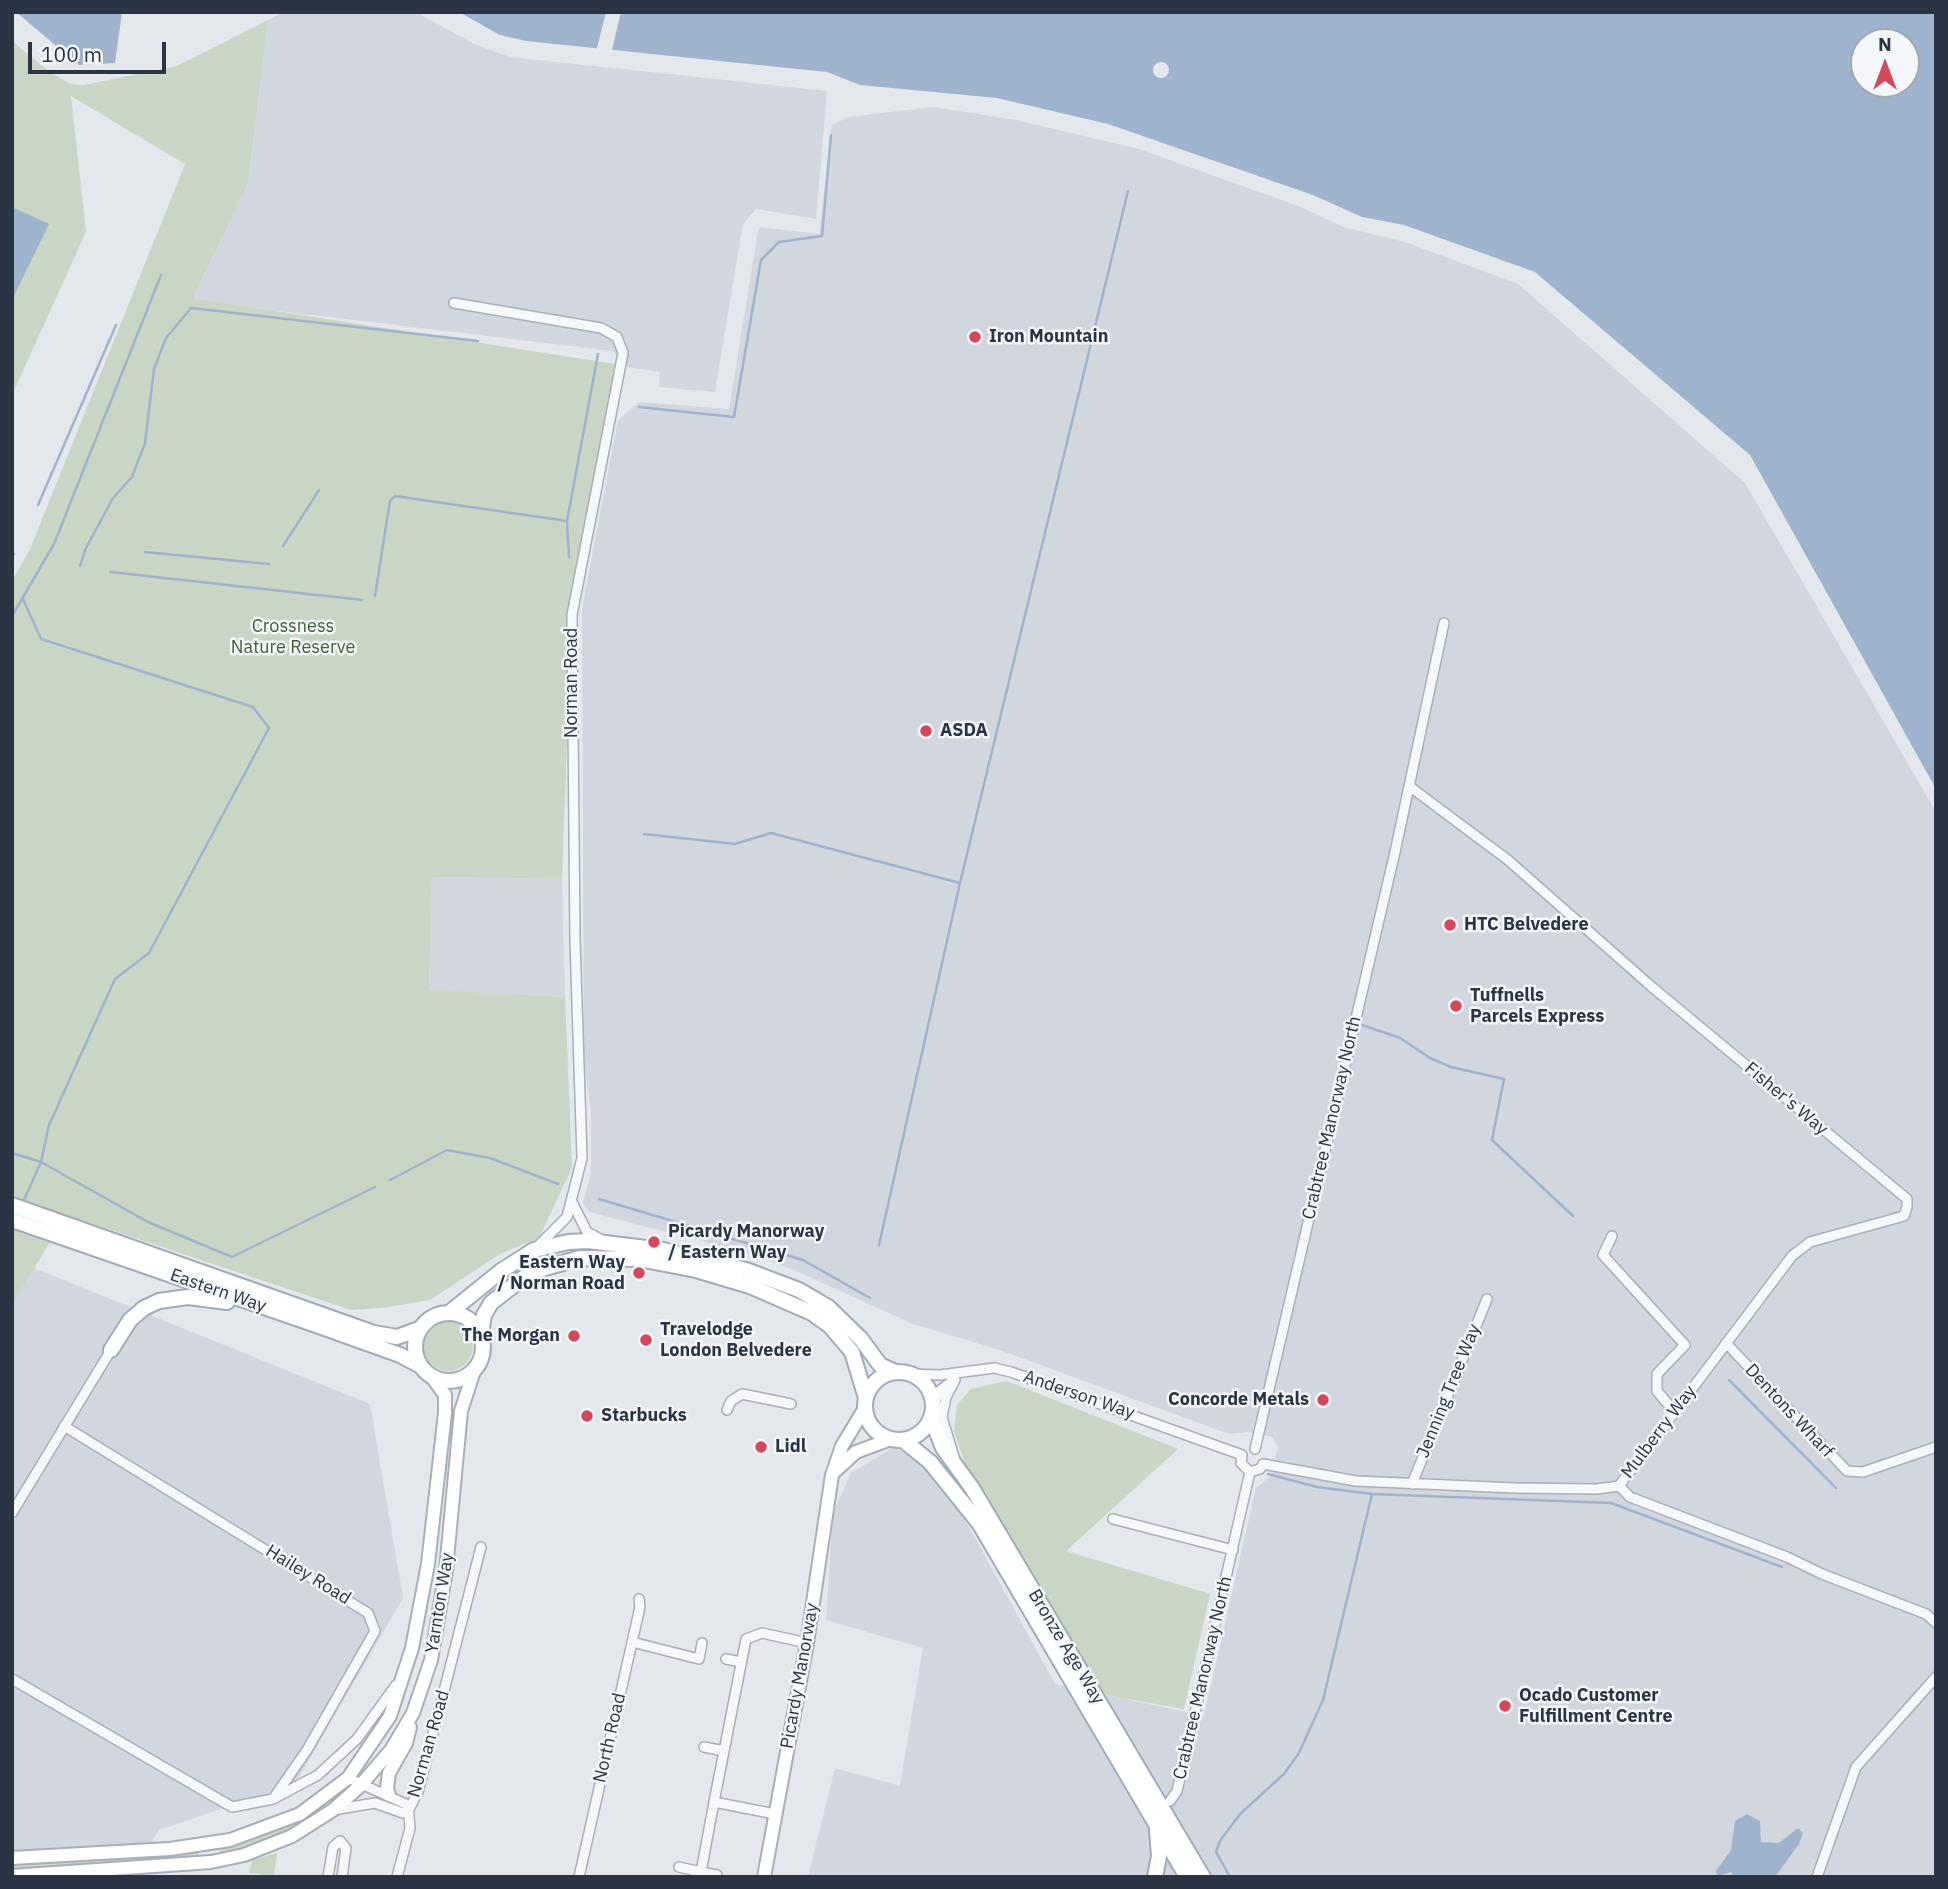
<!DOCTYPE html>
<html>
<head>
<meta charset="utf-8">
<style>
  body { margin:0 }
  #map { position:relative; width:1948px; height:1889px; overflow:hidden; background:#e4e7ec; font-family:"IBM Plex Sans",sans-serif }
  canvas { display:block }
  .frame { position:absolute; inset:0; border:14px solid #2b3445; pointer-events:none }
  .north { position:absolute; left:1850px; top:28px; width:70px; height:70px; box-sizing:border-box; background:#f4f6f9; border:2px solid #a4a8b1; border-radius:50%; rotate:0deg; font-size:19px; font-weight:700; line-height:28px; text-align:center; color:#2b3445 }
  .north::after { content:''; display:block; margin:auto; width:24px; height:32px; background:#d1495b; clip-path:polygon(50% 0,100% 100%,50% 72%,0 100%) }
  .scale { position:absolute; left:28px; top:42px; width:138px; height:32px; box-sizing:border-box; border:4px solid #2b3445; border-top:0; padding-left:9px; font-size:21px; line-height:24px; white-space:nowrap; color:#2b3445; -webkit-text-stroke:5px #f4f6f9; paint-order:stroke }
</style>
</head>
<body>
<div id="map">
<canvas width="1948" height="1889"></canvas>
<div class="frame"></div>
<div class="north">N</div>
<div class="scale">100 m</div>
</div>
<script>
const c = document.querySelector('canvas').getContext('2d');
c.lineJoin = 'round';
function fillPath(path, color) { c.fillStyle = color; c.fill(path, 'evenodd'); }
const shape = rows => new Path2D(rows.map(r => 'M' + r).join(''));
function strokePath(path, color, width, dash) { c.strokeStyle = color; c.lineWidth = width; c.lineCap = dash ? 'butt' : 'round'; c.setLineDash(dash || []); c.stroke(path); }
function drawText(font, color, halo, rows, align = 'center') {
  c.font = font + ' "IBM Plex Sans",sans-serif'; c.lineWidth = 5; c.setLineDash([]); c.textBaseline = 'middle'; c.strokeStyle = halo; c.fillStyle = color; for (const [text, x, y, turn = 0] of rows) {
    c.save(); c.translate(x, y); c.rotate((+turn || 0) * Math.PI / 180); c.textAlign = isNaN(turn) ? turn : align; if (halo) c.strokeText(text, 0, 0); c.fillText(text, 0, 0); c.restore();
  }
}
const built = shape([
  [284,12,416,12,474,44,510,57,827,91,816,219,756,209,743,224,715,392,659,387,660,372,627,367,613,351,270,310,193,298,248,184,268,20],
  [933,107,1016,120,1139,149,1301,207,1343,227,1405,242,1518,284,1745,483,1936,812,1936,1877,808,1877,835,1768,900,1786,923,1648,826,1620,833,1513,851,1473,894,1447,940,1474,1055,1684,1204,1716,1256,1488,1271,1476,1278,1447,1272,1437,1248,1432,1229,1434,997,1349,913,1324,794,1270,741,1251,589,1212,583,1203,591,1173,591,1113,584,1061,582,608,618,420,639,402,729,409,758,230,761,227,819,234,832,125,848,117],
  [432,877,562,879,565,997,429,991],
  [34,1268,370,1404,403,1598,295,1784,159,1830,130,1877,12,1877,12,1304]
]);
const green = shape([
  [268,20,248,184,193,298,615,364,571,633,562,879,432,877,429,990,565,997,572,1168,539,1238,500,1254,430,1300,382,1308,351,1310,12,1197,12,581,30,549,185,164,71,96,86,232,12,395,12,41,49,71,70,84,84,85,177,66],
  [12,1229,50,1242,12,1305],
  '423 1346a25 25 0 1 1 50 0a25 25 0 1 1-50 0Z',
  [1007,1381,1178,1449,1066,1551,1210,1594,1184,1709,1100,1694,967,1469,954,1431,957,1405,971,1389],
  [317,1816,296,1828,244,1849,220,1853,220,1847,249,1841],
  [199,1851,199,1857,12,1869,16,1863],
  [277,1853,274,1876,249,1873,252,1860]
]);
const water = shape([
  [16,12,122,12,115,63,79,65],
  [459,12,1936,12,1936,789,1750,455,1535,272,1404,225,1362,217,1313,195,1108,124,997,98,860,85,827,72,526,41,500,35],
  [1864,42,1906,42,1906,84,1864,84],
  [12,207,49,224,12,300],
  [1747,1814,1760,1821,1761,1842,1779,1843,1798,1828,1803,1833,1799,1844,1775,1877,1734,1877,1731,1872,1718,1876,1716,1871,1731,1850,1735,1821]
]);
const pier = shape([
  [606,12,621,12,611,54,596,52],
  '1153 70a8 8 0 1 1 16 0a8 8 0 1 1-16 0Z'
]);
const stream = shape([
  [639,407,734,417,761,260,779,242,822,236,831,135],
  [38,505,116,325],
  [283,546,319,490],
  [145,552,269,564],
  [12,556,14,554],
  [569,557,567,521,598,354],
  [80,566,85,550,113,498,132,477,145,443,154,369,166,338,191,308,478,341],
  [110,572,362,600],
  [375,596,390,501,395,496,567,521],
  [12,616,54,544,161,275],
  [644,834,735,844,771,833,960,883],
  [1362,1025,1400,1038,1430,1058,1451,1067,1504,1079,1492,1140,1573,1216],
  [12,1153,41,1162,148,1222,232,1257,375,1187],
  [390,1180,447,1150,490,1158,558,1184],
  [599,1199,803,1260,870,1298],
  [23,1202,41,1162,49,1125,115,979,149,953,269,728,253,707,41,639,23,599],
  [879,1245,960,883,1128,191],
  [1729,1380,1836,1488],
  [1268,1474,1317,1487,1372,1494,1611,1503,1782,1567],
  [1230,1877,1216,1852,1220,1841,1240,1814,1284,1774,1299,1753,1323,1700,1372,1494]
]);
const street = shape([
  [454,303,601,328,617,337,623,353,572,615,575,941,582,1158,567,1217,538,1246],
  [573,1204,587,1232,600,1239],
  [1612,1236,1603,1255,1685,1345,1657,1374,1657,1391,1674,1411],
  [1726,1343,1847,1471,1863,1472,1936,1447],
  [909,1374,940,1375,994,1368,1011,1372,1242,1455],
  [933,1406,939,1391,955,1379],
  [727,1410,731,1401,742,1394,791,1404],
  [64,1426,368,1613,375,1631,307,1750,273,1799],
  [1255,1449,1395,852,1444,623],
  [1242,1455,1241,1463,1250,1472,1260,1469,1263,1464],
  [954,1457,942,1417,946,1397,955,1380],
  [1263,1464,1356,1481,1515,1488,1597,1489,1619,1486,1792,1256,1810,1242,1904,1216,1907,1207,1907,1199,1652,987,1508,860,1409,786],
  [1412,1484,1487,1299],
  [1619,1486,1630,1497,1787,1557,1822,1574,1926,1614,1936,1623],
  [12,1513,111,1350],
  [1113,1519,1233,1550],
  [632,1642,699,1659,702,1643],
  [726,1659,741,1662],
  [12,1679,232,1807,273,1799,318,1775,357,1739,396,1685],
  [704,1747,724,1751],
  [348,1778,408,1805,410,1828,397,1877],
  [1170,1801,1177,1791,1250,1472],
  [714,1802,701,1872,717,1875],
  [333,1810,375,1803,403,1813,408,1811],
  [408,1811,418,1792,481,1547],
  [775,1814,714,1802,746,1639,762,1633,807,1643],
  [679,1867,701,1872],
  [328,1877,333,1847,340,1841,346,1848,342,1877],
  [579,1877,640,1607,639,1599],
  [1817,1877,1856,1767,1936,1677]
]);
const secondary = shape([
  [835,1471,856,1452,891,1439],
  [389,1795,387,1788,389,1773,406,1743,410,1727],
  [12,1858,170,1849,230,1840,300,1814,348,1778,390,1716,412,1648,428,1564,445,1413,445,1395,432,1377],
  [12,1876,211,1862,244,1855,292,1836,333,1810,360,1786,391,1750,413,1713,431,1660,446,1570,461,1411,475,1368],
  [764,1877,807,1643,832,1475,842,1446,865,1408]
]);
const primary = shape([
  [12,1205,374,1333,397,1337,419,1329],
  [12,1220,316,1325,400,1355,421,1366],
  [449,1313,501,1271,534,1250,568,1242,588,1241,663,1250,746,1270,799,1290,828,1307,861,1339,880,1365,895,1372],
  '415 1347a34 34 0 1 1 68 0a34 34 0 1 1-68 0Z',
  [481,1333,484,1315,491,1303,523,1278,545,1268,580,1258,639,1259,696,1270,750,1286,812,1313,830,1326,852,1352,866,1398],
  [111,1350,130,1320,144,1308,159,1301,188,1297,227,1302],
  '865 1406a34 34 0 1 1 68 0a34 34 0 1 1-68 0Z',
  [931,1417,943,1448,972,1488,1203,1877],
  [903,1440,930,1462,979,1523,1187,1877],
  [1155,1877,1159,1856,1157,1830]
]);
const markers = [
  [975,337,7,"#d1495b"],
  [926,731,7,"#d1495b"],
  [1450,925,7,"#d1495b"],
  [1456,1006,7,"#d1495b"],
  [654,1242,7,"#d1495b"],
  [639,1273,7,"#d1495b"],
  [574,1336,7,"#d1495b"],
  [646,1340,7,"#d1495b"],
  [1323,1400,7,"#d1495b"],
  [587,1416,7,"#d1495b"],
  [761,1447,7,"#d1495b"],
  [1505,1706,7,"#d1495b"]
];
const poiNames = [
  ["Iron Mountain",989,337],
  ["ASDA",940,731],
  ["HTC Belvedere",1464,925],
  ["Tuffnells",1470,996],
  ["Parcels Express",1470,1017],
  ["Picardy Manorway",668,1232],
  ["/ Eastern Way",668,1253],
  ["Eastern Way",625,1263,"right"],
  ["/ Norman Road",625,1284,"right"],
  ["Travelodge",660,1330],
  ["London Belvedere",660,1351],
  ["The Morgan",560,1336,"right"],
  ["Concorde Metals",1309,1400,"right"],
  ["Starbucks",601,1416],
  ["Lidl",775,1447],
  ["Ocado Customer",1519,1696],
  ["Fulfillment Centre",1519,1717]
];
const parkNames = [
  ["Crossness",293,627],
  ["Nature Reserve",293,648]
];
const streetNames = [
  ["Norman Road",572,683,-90],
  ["Fisher's Way",1786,1099,40],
  ["Crabtree Manorway North",1332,1118,-77],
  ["Eastern Way",218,1291,19],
  ["Jenning Tree Way",1449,1391,-68],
  ["Anderson Way",1079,1395,19],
  ["Dentons Wharf",1789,1411,47],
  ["Mulberry Way",1659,1432,-53],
  ["Hailey Road",308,1575,32],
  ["Yarnton Way",440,1603,-81],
  ["Bronze Age Way",1066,1647,59],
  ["Picardy Manorway",800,1676,-80],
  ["Crabtree Manorway North",1203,1678,-77],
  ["North Road",610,1738,-77],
  ["Norman Road",429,1744,-74]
];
fillPath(built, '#d2d6de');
fillPath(green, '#c9d6c5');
fillPath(water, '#9fb4cc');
fillPath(pier, '#e4e7ec');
strokePath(stream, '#9fb4cc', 2.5);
strokePath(street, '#a9aeb7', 12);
strokePath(secondary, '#a9aeb7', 16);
strokePath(primary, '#a3abb8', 18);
strokePath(street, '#f7f8fa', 9);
strokePath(secondary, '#fff', 12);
strokePath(primary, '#fff', 14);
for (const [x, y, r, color] of markers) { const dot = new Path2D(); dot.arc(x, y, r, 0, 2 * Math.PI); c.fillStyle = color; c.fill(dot); strokePath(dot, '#f4f6f9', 2.5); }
drawText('bold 18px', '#2b3445', '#f4f6f9', poiNames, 'left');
drawText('18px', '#3f6138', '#f4f6f9', parkNames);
drawText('18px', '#2b3445', '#f4f6f9', streetNames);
</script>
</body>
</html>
